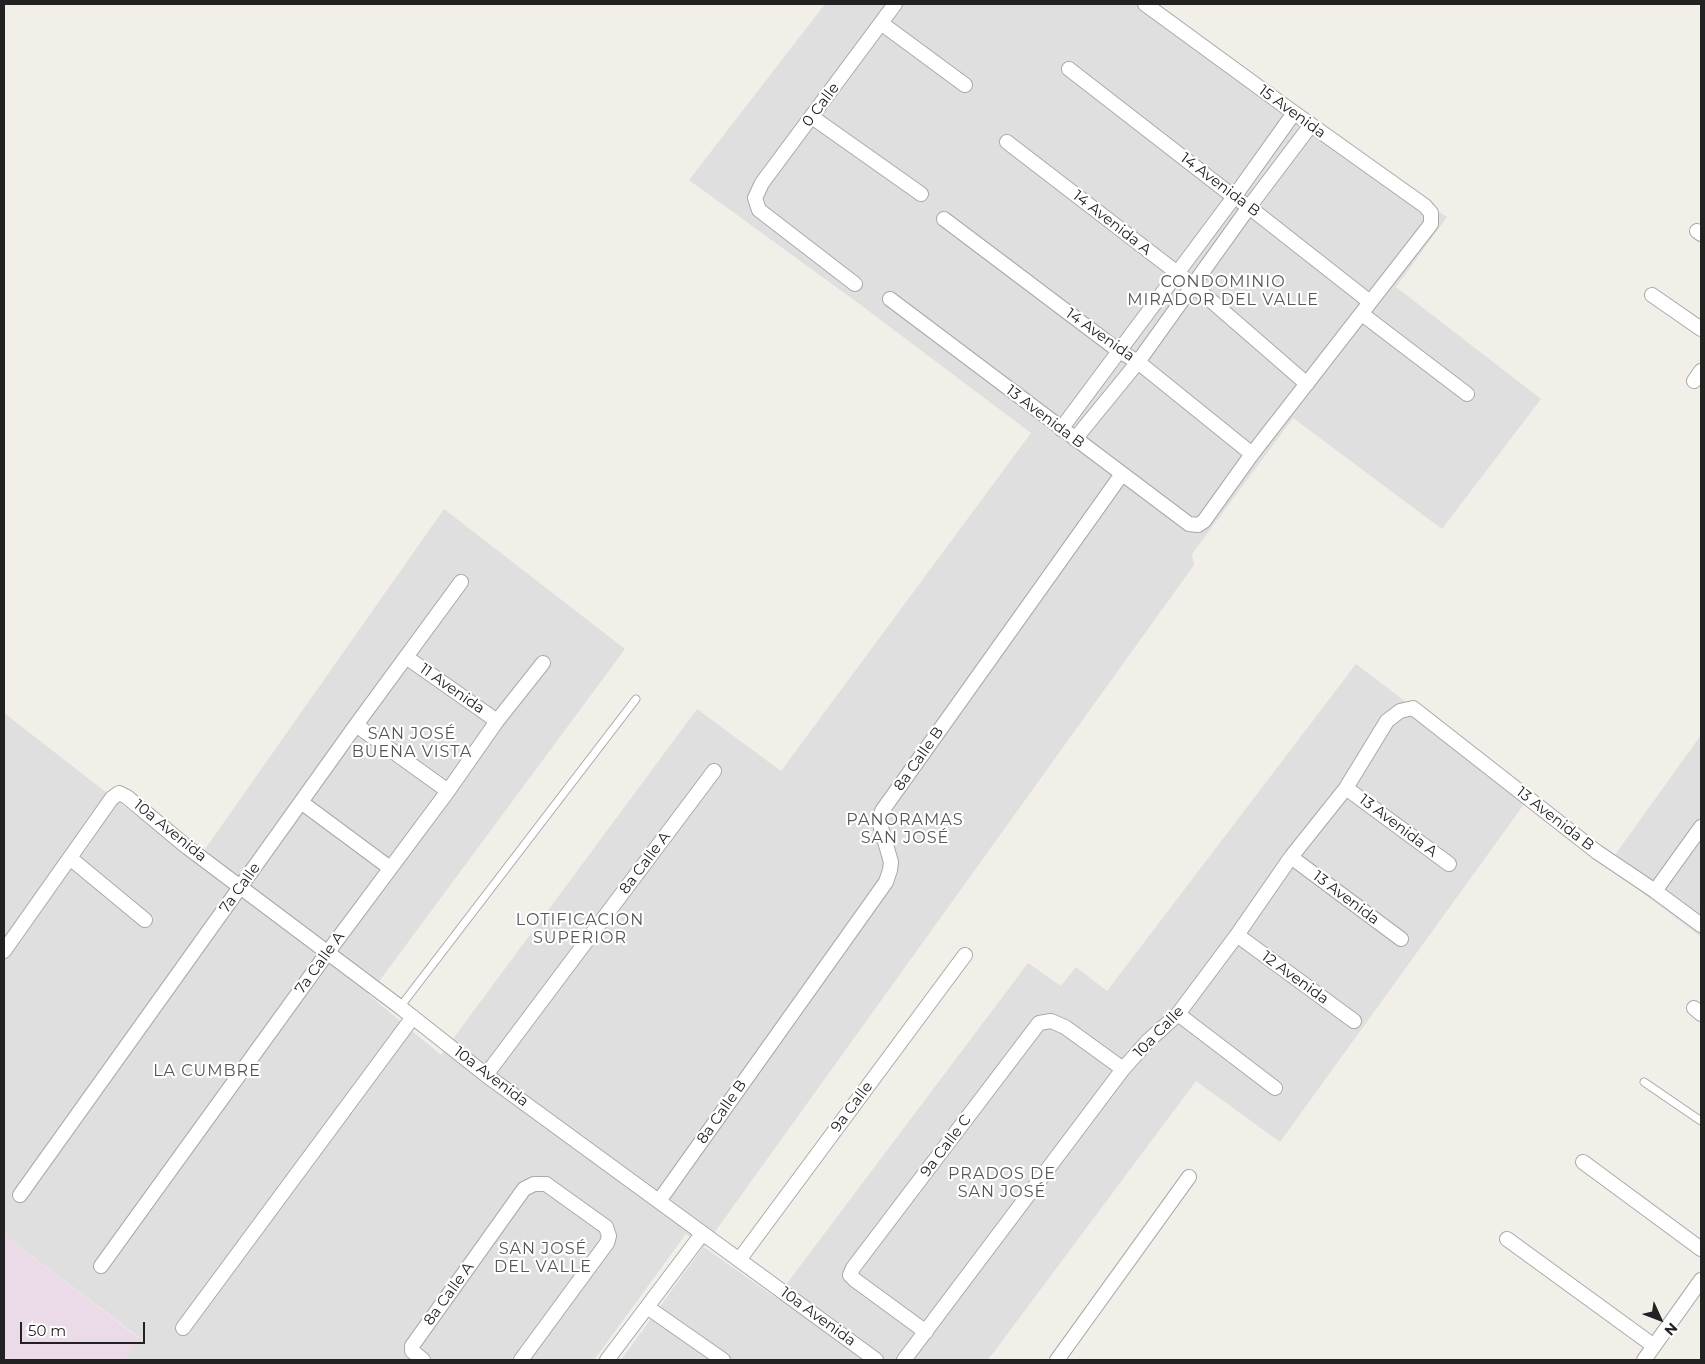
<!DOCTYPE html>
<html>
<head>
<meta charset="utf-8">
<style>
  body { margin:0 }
  #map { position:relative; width:1705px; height:1364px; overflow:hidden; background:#f2efe9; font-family:Montserrat,sans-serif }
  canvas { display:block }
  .frame { position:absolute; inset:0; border:5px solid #222; pointer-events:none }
  .north { position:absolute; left:1635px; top:1294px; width:50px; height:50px; -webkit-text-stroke:4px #fff; paint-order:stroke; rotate:133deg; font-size:14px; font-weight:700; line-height:20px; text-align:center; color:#222 }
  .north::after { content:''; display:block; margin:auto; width:18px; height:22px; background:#222; clip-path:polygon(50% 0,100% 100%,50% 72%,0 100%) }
  .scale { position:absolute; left:20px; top:1322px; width:125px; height:22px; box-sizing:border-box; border:2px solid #222; border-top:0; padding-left:6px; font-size:15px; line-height:18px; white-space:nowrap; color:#222; -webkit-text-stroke:4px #fff; paint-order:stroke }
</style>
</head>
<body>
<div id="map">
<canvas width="1705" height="1364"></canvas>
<div class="frame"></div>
<div class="north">N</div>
<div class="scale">50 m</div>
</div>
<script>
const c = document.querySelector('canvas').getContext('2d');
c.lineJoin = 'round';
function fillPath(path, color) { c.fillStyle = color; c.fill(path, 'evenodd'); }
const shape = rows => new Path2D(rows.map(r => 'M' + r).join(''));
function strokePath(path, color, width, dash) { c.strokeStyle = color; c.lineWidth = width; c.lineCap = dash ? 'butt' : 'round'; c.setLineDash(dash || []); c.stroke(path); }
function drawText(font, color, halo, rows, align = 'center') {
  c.font = font + ' Montserrat,sans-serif'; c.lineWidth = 4.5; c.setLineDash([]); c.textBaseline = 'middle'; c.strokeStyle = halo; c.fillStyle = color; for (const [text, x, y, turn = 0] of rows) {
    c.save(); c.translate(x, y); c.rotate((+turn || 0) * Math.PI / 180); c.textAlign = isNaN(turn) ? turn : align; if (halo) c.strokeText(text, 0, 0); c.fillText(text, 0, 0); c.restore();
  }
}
const residential = shape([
  [825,4,1148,4,1286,112,1447,217,1396,287,1541,399,1442,529,1293,418,1192,554,1194,565,704,1247,776,1298,1028,963,1061,986,1076,967,1107,991,1356,664,1530,796,1280,1142,1196,1081,988,1360,621,1360,703,1247,686,1234,594,1360,122,1360,139,1337,4,1235,4,713,196,862,444,509,625,649,369,995,441,1055,697,709,781,771,1031,433,862,306,689,180],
  [1701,735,1701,937,1607,866]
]);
const industrial = shape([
  [4,1235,139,1338,122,1360,4,1360]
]);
const service = shape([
  [400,1007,636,699],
  [1644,1082,1701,1121]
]);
const minor = shape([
  [881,23,965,85],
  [1069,69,1234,197,1249,207,1370,302],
  [812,117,921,194],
  [1007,142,1193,285,1307,384],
  [944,219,1119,351,1138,362,1252,454],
  [1697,231,1701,234],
  [855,284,759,210,755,198,762,183,895,4],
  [1652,295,1701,329],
  [890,299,1189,524,1198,525,1204,521,1252,454,1431,224,1431,213,1425,206,1286,107,1145,4],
  [1362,314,1467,394],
  [1694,381,1701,371],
  [1061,429,1234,197,1294,113],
  [1075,439,1138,362,1249,207,1311,125],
  [406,657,497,721],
  [356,725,448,791],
  [1346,788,1449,864],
  [301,802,390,868],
  [1291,857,1401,939],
  [70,858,145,920],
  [1655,891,1701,827],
  [1237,935,1354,1021],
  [4,951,112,798,119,793,127,797,187,847,400,1007,486,1075,876,1360],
  [1694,1008,1701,1014],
  [1178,1014,1275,1088],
  [486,1075,714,771],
  [1583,1162,1701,1249],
  [20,1195,356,725,461,582],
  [659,1201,886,882,890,870,891,862,880,824,882,811,1122,474],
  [1507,1239,1654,1346],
  [739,1260,965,955],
  [101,1266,328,952,448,791,497,721,543,663],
  [647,1307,723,1360],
  [183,1328,413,1017],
  [926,1332,855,1280,850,1275,853,1268,1039,1023,1051,1021,1065,1027,1123,1069],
  [423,1360,412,1351,412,1346,524,1189,534,1184,546,1184,606,1227,609,1236,607,1243,521,1360],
  [607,1360,702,1234],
  [904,1360,1123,1069,1148,1041,1178,1014,1237,935,1291,857,1346,788,1387,721,1400,711,1413,708,1597,852,1655,891,1701,925],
  [1057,1360,1189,1177],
  [1644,1360,1701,1280]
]);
const streetNames = [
  ["0 Calle",821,105,-53],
  ["15 Avenida",1292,112,36],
  ["14 Avenida B",1220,185,37],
  ["14 Avenida A",1112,223,38],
  ["14 Avenida",1100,335,35],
  ["13 Avenida B",1045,417,37],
  ["11 Avenida",452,689,35],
  ["8a Calle B",919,759,-55],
  ["13 Avenida B",1555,819,38],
  ["13 Avenida A",1398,826,37],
  ["10a Avenida",170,831,39],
  ["8a Calle A",645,863,-53],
  ["7a Calle",240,888,-54],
  ["13 Avenida",1346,898,37],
  ["7a Calle A",320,963,-54],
  ["12 Avenida",1295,978,36],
  ["10a Calle",1159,1032,-46],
  ["10a Avenida",491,1077,37],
  ["9a Calle",852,1107,-53],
  ["8a Calle B",722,1112,-55],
  ["9a Calle C",946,1146,-53],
  ["8a Calle A",449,1294,-54],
  ["10a Avenida",818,1317,36]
];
const neighbourhoodNames = [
  ["CONDOMINIO",1223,282],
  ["MIRADOR DEL VALLE",1223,300],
  ["SAN JOSÉ",412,734],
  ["BUENA VISTA",412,752],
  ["PANORAMAS",905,820],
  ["SAN JOSÉ",905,838],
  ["LOTIFICACION",580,920],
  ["SUPERIOR",580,938],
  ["LA CUMBRE",207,1071],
  ["PRADOS DE",1002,1174],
  ["SAN JOSÉ",1002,1192],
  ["SAN JOSÉ",543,1249],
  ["DEL VALLE",543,1267]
];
fillPath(residential, '#e0dfdf');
fillPath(industrial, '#ebdbe8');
strokePath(service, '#a9a9a9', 9);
strokePath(minor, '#a9a9a9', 16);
strokePath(service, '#fff', 7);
strokePath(minor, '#fff', 14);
drawText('15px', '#222', '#fff', streetNames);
c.letterSpacing = '1px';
drawText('16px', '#555', '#fff', neighbourhoodNames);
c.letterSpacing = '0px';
</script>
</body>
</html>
